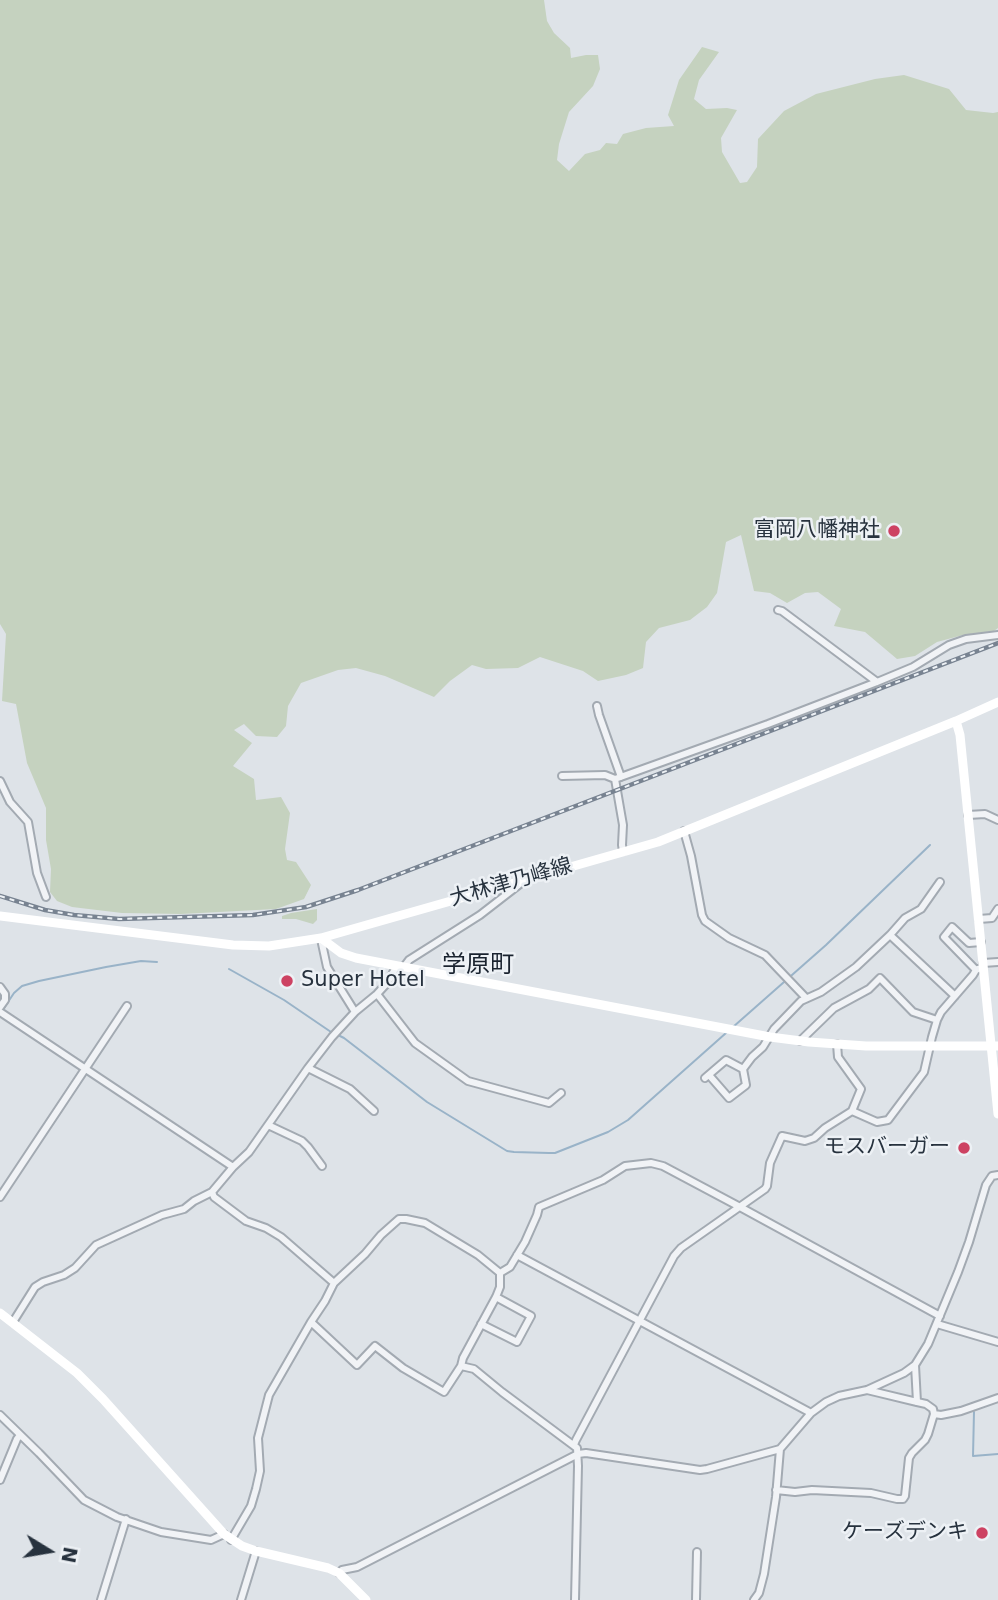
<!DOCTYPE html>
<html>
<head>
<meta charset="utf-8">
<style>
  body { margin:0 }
  #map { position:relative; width:998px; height:1600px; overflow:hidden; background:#dee3e8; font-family:"DejaVu Sans",sans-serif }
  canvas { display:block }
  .north { position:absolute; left:14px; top:1516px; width:70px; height:70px; -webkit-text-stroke:5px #edf1f5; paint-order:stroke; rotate:101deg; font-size:19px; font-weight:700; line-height:28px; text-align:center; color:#27323e }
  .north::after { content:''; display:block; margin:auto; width:24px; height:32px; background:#27323e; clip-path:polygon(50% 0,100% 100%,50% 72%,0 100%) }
</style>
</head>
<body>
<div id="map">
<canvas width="998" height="1600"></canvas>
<div class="north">N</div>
</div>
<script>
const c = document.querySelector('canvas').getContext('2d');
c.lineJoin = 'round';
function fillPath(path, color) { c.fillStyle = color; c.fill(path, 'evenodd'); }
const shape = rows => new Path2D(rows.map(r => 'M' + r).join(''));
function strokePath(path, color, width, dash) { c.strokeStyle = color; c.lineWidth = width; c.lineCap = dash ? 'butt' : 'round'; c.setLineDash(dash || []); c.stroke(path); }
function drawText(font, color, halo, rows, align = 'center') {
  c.font = font + ' "DejaVu Sans","Noto Sans JP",sans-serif'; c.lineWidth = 5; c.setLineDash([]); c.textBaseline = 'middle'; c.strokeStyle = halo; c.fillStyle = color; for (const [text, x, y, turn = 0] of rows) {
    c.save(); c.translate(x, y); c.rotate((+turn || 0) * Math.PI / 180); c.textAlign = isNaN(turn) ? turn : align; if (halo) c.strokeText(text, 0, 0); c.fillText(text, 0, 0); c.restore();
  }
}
const green = shape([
  [0,0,544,0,547,21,554,33,570,48,571,58,586,55,598,55,600,69,593,86,569,112,559,144,557,160,569,171,585,154,600,150,606,143,617,144,623,134,646,128,674,126,668,115,679,80,702,47,719,52,699,80,694,99,706,109,727,108,737,110,721,138,722,152,740,183,747,182,757,167,758,139,784,111,816,94,875,79,904,75,949,89,966,110,993,113,998,112,998,628,994,631,963,635,937,642,915,656,897,659,865,632,834,626,841,609,818,592,805,593,787,603,770,593,754,591,741,535,726,542,717,593,707,607,690,620,659,628,646,642,643,668,626,675,598,681,583,671,540,657,518,668,486,669,472,665,450,681,434,697,385,676,356,668,338,670,301,683,288,706,286,726,277,737,256,736,244,724,234,730,252,743,233,766,254,779,256,800,281,797,290,813,285,849,287,860,296,862,311,885,304,899,276,909,181,914,122,913,72,907,57,901,50,892,51,869,46,840,46,808,27,763,16,704,2,701,6,634,0,624],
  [317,909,317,920,313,924,296,919,282,919,282,916,291,913]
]);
const stream = shape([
  [229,969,284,1000,331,1032],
  [2,1011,14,993,22,986,39,981,106,967,141,961,157,962],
  [733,1027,826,945,930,845],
  [336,1034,344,1038,427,1102,507,1151,514,1152,549,1153,555,1153,608,1132,628,1120,726,1033],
  [974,1412,973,1456,998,1454]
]);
const street = shape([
  [778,610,782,611,877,682],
  [597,706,599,715,621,777],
  [562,776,605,775,615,779],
  [0,781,10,802,28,822,37,873,46,897],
  [968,815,985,814,998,820],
  [684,831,691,856,702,915,705,921,729,938,765,955,806,998],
  [623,851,622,845,623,825,615,779,768,724,877,682,913,667,949,645,966,639,998,635],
  [979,919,992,918,998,909],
  [890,935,955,996],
  [321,939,327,967,355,1012],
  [983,963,998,962],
  [403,968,409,960,480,915,520,884],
  [978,969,976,970,944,937,952,927,969,943,981,942],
  [0,987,5,994,5,1000,0,1007],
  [377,994,415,1043,468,1081,549,1103,561,1093],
  [0,1012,233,1167],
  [800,1041,834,1008,869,989,880,978,913,1012,937,1020],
  [837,1044,838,1057,861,1089,852,1111],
  [308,1068,350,1089,374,1111],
  [709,1075,729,1098,746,1085,743,1069,752,1057,763,1047,774,1029,801,1001,821,992,856,967,890,935,905,918,921,909,940,882],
  [705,1078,726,1060,743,1069],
  [268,1125,302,1141,308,1147,322,1166],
  [212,1192,214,1197,246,1221,266,1228,281,1237,334,1283],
  [0,1197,127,1006],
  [517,1255,811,1413],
  [500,1273,510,1267,525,1242,537,1215,539,1207,603,1180,625,1166,651,1163,663,1166,740,1207,940,1316],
  [13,1322,35,1287,43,1282,64,1275,75,1268,96,1245,162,1215,184,1209,194,1201,212,1192,233,1167,249,1152,308,1068,332,1037,355,1012,377,994,388,982,396,967],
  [481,1324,517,1342,531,1316,496,1297],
  [937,1324,998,1342],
  [915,1365,917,1402],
  [461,1366,474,1369,502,1392,577,1448,578,1466,575,1600],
  [934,1414,941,1415,961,1411,998,1398],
  [0,1415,39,1453,84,1500,117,1517,161,1532,211,1540,224,1534],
  [574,1445,576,1440,674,1256,681,1248,765,1189,767,1186,770,1163,782,1136,805,1141,814,1138,825,1128,852,1111,877,1122,888,1120,924,1072,932,1037,937,1020,941,1012,973,975,976,970],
  [0,1480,17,1439,20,1435],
  [776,1490,795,1492,812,1490,871,1493,897,1499,903,1499,905,1496,909,1458,912,1453,925,1440,928,1434,934,1414,933,1409,926,1404,917,1402,867,1390],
  [231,1540,251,1506,256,1489,260,1471,258,1438,269,1395,311,1322,325,1301,334,1283,365,1254,381,1235,399,1219,406,1219,425,1223,478,1255,500,1273,500,1287,496,1297,463,1358,461,1366,444,1392,403,1368,375,1346,357,1365,311,1322],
  [339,1573,342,1570,357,1567,578,1454,586,1453,700,1470,707,1469,780,1449],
  [101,1600,126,1519],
  [241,1600,256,1551],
  [696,1600,697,1552],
  [754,1600,759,1593,764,1574,776,1497,780,1449,811,1413,826,1402,839,1396,867,1390,904,1373,915,1365,928,1344,958,1272,969,1242,986,1185,992,1176,998,1175]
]);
const secondary = shape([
  [956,721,960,735,969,825,998,1114],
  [0,916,233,945,269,946,321,938,658,842,956,721,998,702],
  [321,938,341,953,356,958,770,1037,809,1042,866,1046,998,1046],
  [0,1313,77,1373,103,1399,224,1534,242,1546,256,1551,328,1568,339,1573,366,1600]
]);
const rail = shape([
  [0,896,45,910,74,915,119,919,253,915,306,907,358,890,998,643]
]);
const markers = [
  [894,531,7,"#cd4262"],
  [287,981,7,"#cd4262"],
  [964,1148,7,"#cd4262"],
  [982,1533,7,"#cd4262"]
];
const poiNames = [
  ["富岡八幡神社",880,531],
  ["Super Hotel",301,981,"left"],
  ["モスバーガー",950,1148],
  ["ケーズデンキ",968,1533]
];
const streetNames = [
  ["大林津乃峰線",511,883,-16]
];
const quarterNames = [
  ["学原町",478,966]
];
fillPath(green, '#c5d2bf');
strokePath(stream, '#99b3c8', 2);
strokePath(street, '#a3aab2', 10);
strokePath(street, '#f1f3f6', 6);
strokePath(secondary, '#fff', 9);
strokePath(rail, '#788391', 4.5);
strokePath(rail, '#edf1f5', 2, [5]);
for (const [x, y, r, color] of markers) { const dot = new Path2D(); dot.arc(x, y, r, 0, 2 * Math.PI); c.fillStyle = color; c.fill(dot); strokePath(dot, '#edf1f5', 2.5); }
drawText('21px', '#27323e', '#edf1f5', poiNames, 'right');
drawText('21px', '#27323e', '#edf1f5', streetNames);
drawText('24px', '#1a232f', '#edf1f5', quarterNames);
</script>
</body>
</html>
